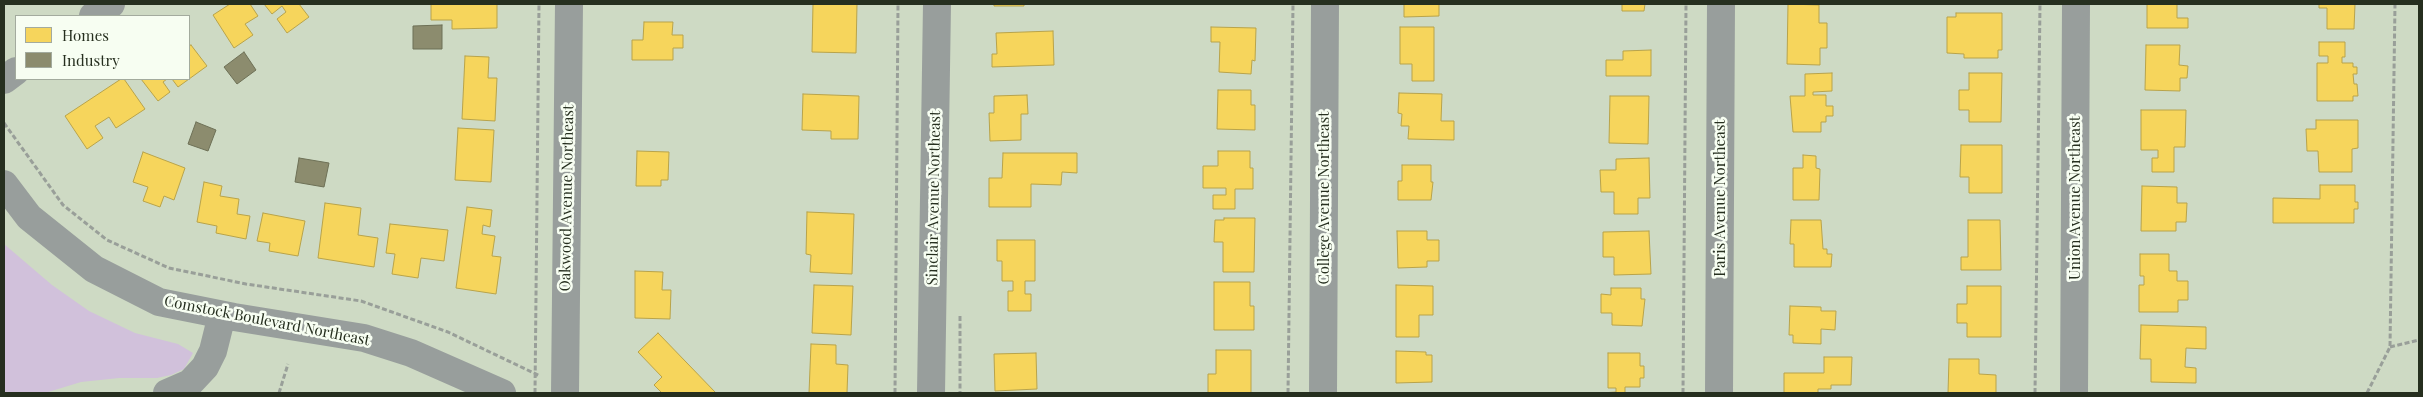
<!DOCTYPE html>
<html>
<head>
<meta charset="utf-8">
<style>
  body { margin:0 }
  #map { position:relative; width:2423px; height:397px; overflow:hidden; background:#cedac4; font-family:"Playfair Display",serif }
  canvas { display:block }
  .frame { position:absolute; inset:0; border:5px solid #262f1f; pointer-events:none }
  .legend { position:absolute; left:15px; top:15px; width:175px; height:65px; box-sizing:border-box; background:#f7fef2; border:1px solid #a3ab9e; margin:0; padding:6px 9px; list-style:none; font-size:15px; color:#262f1f }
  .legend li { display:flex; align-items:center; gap:10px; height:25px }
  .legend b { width:25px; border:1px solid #a3ab9e }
</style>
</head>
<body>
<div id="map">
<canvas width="2423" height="397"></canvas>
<div class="frame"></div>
<ul class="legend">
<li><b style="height:14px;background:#f6d55c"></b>Homes</li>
<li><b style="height:14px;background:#8c8c6e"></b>Industry</li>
</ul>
</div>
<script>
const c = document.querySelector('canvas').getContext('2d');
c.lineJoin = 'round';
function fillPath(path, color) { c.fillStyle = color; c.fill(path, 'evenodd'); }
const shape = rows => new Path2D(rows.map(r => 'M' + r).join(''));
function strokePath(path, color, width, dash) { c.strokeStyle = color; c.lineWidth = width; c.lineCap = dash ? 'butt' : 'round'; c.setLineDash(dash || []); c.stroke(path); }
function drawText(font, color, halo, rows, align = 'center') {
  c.font = font + ' "Playfair Display",serif'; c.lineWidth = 5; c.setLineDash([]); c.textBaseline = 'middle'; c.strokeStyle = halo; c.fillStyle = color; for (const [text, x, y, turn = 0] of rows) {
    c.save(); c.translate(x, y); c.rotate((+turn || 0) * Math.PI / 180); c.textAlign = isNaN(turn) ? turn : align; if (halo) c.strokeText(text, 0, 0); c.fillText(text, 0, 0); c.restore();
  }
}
const green = shape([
  [4,244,52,285,89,311,135,333,178,344,193,353,184,369,171,375,157,378,119,378,81,382,45,393,4,393]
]);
const homes = shape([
  [230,4,250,4,258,16,245,24,253,35,234,48,213,15,230,4],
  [264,4,299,4,309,17,287,33,277,19,286,12,282,6,272,14,264,4],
  [431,4,497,4,497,28,452,29,452,20,431,20,431,4],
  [813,4,857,4,856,53,812,52,813,4],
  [994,4,1024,4,1024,6,994,6,994,4],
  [1404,4,1449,4,1439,4,1439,16,1404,17,1404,4],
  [1622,4,1645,4,1644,11,1622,11,1622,4],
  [1788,4,1819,5,1819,23,1827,23,1827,48,1820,48,1820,65,1787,64,1788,4],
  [2147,4,2177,4,2177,18,2188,18,2188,28,2147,28,2147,4],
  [2319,4,2355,4,2354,29,2327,29,2327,8,2319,8,2319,4],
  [1956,13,2002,13,2002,50,1998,50,1998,58,1964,58,1964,54,1947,53,1947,17,1956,17,1956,13],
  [644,22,673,22,672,35,683,35,683,48,673,48,673,60,632,60,632,40,643,40,644,22],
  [1211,27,1256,28,1255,61,1252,60,1251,74,1219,72,1220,42,1211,42,1211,27],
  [1400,27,1434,27,1434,81,1412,81,1412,64,1400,64,1400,27],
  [1053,31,1054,65,992,67,992,54,997,54,996,33,1053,31],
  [2319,42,2345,42,2345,57,2342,57,2342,63,2353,63,2353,67,2357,67,2357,74,2353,74,2354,84,2357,84,2358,96,2353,96,2353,101,2317,101,2317,63,2328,63,2328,56,2319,56,2319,42],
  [191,45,207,66,178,87,172,79,189,79,189,46,191,45],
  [2146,45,2180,45,2179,65,2188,66,2187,78,2180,78,2180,91,2145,90,2146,45],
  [1651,50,1651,76,1606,76,1606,60,1623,60,1623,51,1651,50],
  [465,56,489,57,488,78,497,78,495,121,462,119,465,56],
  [1832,73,1832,91,1813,92,1813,95,1826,95,1826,106,1833,106,1833,116,1826,116,1826,122,1821,122,1821,132,1793,132,1790,96,1805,96,1805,74,1832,73],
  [1969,73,2002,73,2001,122,1969,122,1969,110,1959,110,1959,90,1969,90,1969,73],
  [121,79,124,79,145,109,116,128,109,117,95,126,103,138,87,149,65,116,121,79],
  [141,79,167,79,163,82,170,92,158,101,141,79],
  [1218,90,1251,90,1251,105,1255,105,1255,130,1217,129,1218,90],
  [1399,93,1442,94,1441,121,1454,121,1454,140,1408,139,1409,126,1401,126,1402,114,1398,113,1399,93],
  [803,94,859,96,858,139,831,139,831,131,802,130,803,94],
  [1027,95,1028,114,1021,114,1021,140,990,141,989,113,994,113,994,96,1027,95],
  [1610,96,1649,96,1648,144,1609,143,1610,96],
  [2141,110,2186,110,2185,147,2174,147,2174,172,2152,172,2152,158,2158,158,2158,150,2141,150,2141,110],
  [2316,120,2358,120,2358,148,2352,149,2352,172,2319,172,2318,151,2307,151,2306,129,2316,129,2316,120],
  [458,128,494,130,491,182,455,180,458,128],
  [1961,145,2002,145,2002,193,1969,193,1969,177,1960,177,1961,145],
  [637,151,669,152,668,180,661,180,661,186,636,186,637,151],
  [1218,151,1250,151,1250,168,1253,168,1253,189,1235,189,1235,209,1213,209,1213,195,1226,195,1226,188,1203,188,1203,166,1218,166,1218,151],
  [143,152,185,168,174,200,164,196,160,207,143,201,148,187,133,182,143,152],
  [1003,153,1077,153,1077,173,1062,172,1061,185,1031,184,1031,207,989,207,989,178,1002,178,1003,153],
  [1803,155,1816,156,1816,168,1820,169,1819,200,1793,200,1793,168,1803,168,1803,155],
  [1649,158,1650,198,1638,198,1638,214,1614,214,1614,192,1601,192,1600,170,1616,170,1616,159,1649,158],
  [1402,165,1431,165,1431,182,1433,182,1431,200,1398,200,1398,181,1402,181,1402,165],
  [204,182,222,186,220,196,239,199,237,214,250,216,246,239,216,233,217,226,197,222,204,182],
  [2320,185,2355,185,2355,202,2358,202,2358,209,2354,209,2354,223,2273,223,2273,198,2320,199,2320,185],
  [2142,186,2177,187,2177,203,2187,203,2186,222,2176,222,2176,231,2141,231,2142,186],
  [325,203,361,208,358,235,378,238,374,267,318,258,325,203],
  [467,207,492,210,490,227,483,225,482,234,495,236,492,256,501,257,496,294,456,288,467,207],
  [807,212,854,214,852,274,810,272,811,255,806,254,807,212],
  [263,213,305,221,298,256,269,251,270,243,257,241,263,213],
  [1224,218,1255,218,1254,272,1223,272,1223,242,1214,242,1215,220,1224,220,1224,218],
  [1791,220,1821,220,1823,249,1827,249,1827,254,1832,254,1831,267,1794,267,1794,244,1790,244,1791,220],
  [1968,220,2000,220,2001,270,1961,270,1961,257,1968,257,1968,220],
  [390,224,448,230,444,261,421,258,418,278,392,274,395,254,386,253,390,224],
  [1397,231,1427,231,1427,240,1439,240,1439,261,1427,261,1427,267,1398,268,1397,231],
  [1649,231,1651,274,1614,275,1614,257,1603,257,1603,232,1649,231],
  [997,240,1035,240,1035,281,1025,281,1025,294,1031,294,1031,311,1008,311,1008,291,1013,291,1013,281,1002,281,1002,261,997,261,997,240],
  [2140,254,2169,254,2169,271,2177,271,2177,281,2188,281,2188,300,2178,300,2178,312,2139,312,2139,285,2144,285,2144,276,2140,276,2140,254],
  [635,271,663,272,662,290,671,290,670,319,635,318,635,271],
  [1214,282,1250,282,1250,306,1254,306,1254,330,1214,330,1214,282],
  [814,285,853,286,851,335,812,333,814,285],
  [1396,285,1433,286,1433,315,1419,315,1419,337,1396,337,1396,285],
  [1967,286,2001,286,2001,337,1967,337,1967,323,1957,323,1957,304,1967,304,1967,286],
  [1611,288,1641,288,1641,299,1645,299,1642,326,1612,325,1612,313,1601,313,1601,294,1611,295,1611,288],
  [1790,306,1821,307,1821,311,1836,311,1835,330,1821,329,1821,344,1793,343,1793,335,1789,335,1790,306],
  [2141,325,2206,327,2206,349,2186,348,2185,367,2196,368,2196,383,2151,382,2151,359,2140,359,2141,325],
  [658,333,716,393,662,393,654,385,662,377,638,352,658,333],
  [811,344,836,345,836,364,848,365,847,393,809,393,811,344],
  [1216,350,1251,350,1251,393,1208,393,1208,374,1216,374,1216,350],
  [1396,351,1426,352,1426,355,1432,355,1432,382,1396,383,1396,351],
  [1036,353,1037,389,995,391,994,354,1036,353],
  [1608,353,1640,353,1640,366,1644,366,1644,378,1640,378,1640,387,1625,387,1625,393,1601,393,1616,392,1616,388,1608,388,1608,353],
  [1824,357,1852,357,1851,385,1831,385,1831,389,1818,389,1818,393,1784,393,1784,373,1824,373,1824,357],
  [1949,359,1979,359,1979,374,1996,375,1996,393,1948,393,1949,359]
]);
const industry = shape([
  [442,25,442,49,413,49,413,26,442,25],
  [244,52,256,70,237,84,224,67,244,52],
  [196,122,216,130,208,151,188,144,196,122],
  [299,158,329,163,324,187,295,182,299,158]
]);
const path = shape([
  [4,123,63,205,107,240,169,268,246,284,361,301,448,332,540,376],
  [960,316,960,393],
  [2390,347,2419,340],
  [279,393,288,364],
  [535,393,539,4],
  [895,393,898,4],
  [1288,393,1293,4],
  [1683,393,1686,4],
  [2035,393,2040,4],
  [2367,393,2390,347,2395,4]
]);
const minor = shape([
  [93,16,111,4],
  [4,80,16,71],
  [4,184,29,217,94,269,159,302,234,317,364,338,411,353,502,393],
  [167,393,190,383,205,367,213,351,222,315],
  [565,393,569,4],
  [931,393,937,4],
  [1323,393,1325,4],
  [1719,393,1721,4],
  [2074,393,2076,4]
]);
const streetNames = [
  ["Oakwood Avenue Northeast",567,198,-89],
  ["Sinclair Avenue Northeast",934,198,-89],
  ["College Avenue Northeast",1324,198,-90],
  ["Paris Avenue Northeast",1720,198,-90],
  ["Union Avenue Northeast",2075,198,-90],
  ["Comstock Boulevard Northeast",267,321,11]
];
fillPath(green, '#d1c1db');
fillPath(homes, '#f6d55c');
strokePath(homes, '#b8a34a', 1);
fillPath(industry, '#8c8c6e');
strokePath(industry, '#6d7056', 1);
strokePath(path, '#999f99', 3, [5, 2.5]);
strokePath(minor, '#989e9c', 28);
drawText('15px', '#262f1f', '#f7fef2', streetNames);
</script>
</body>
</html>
